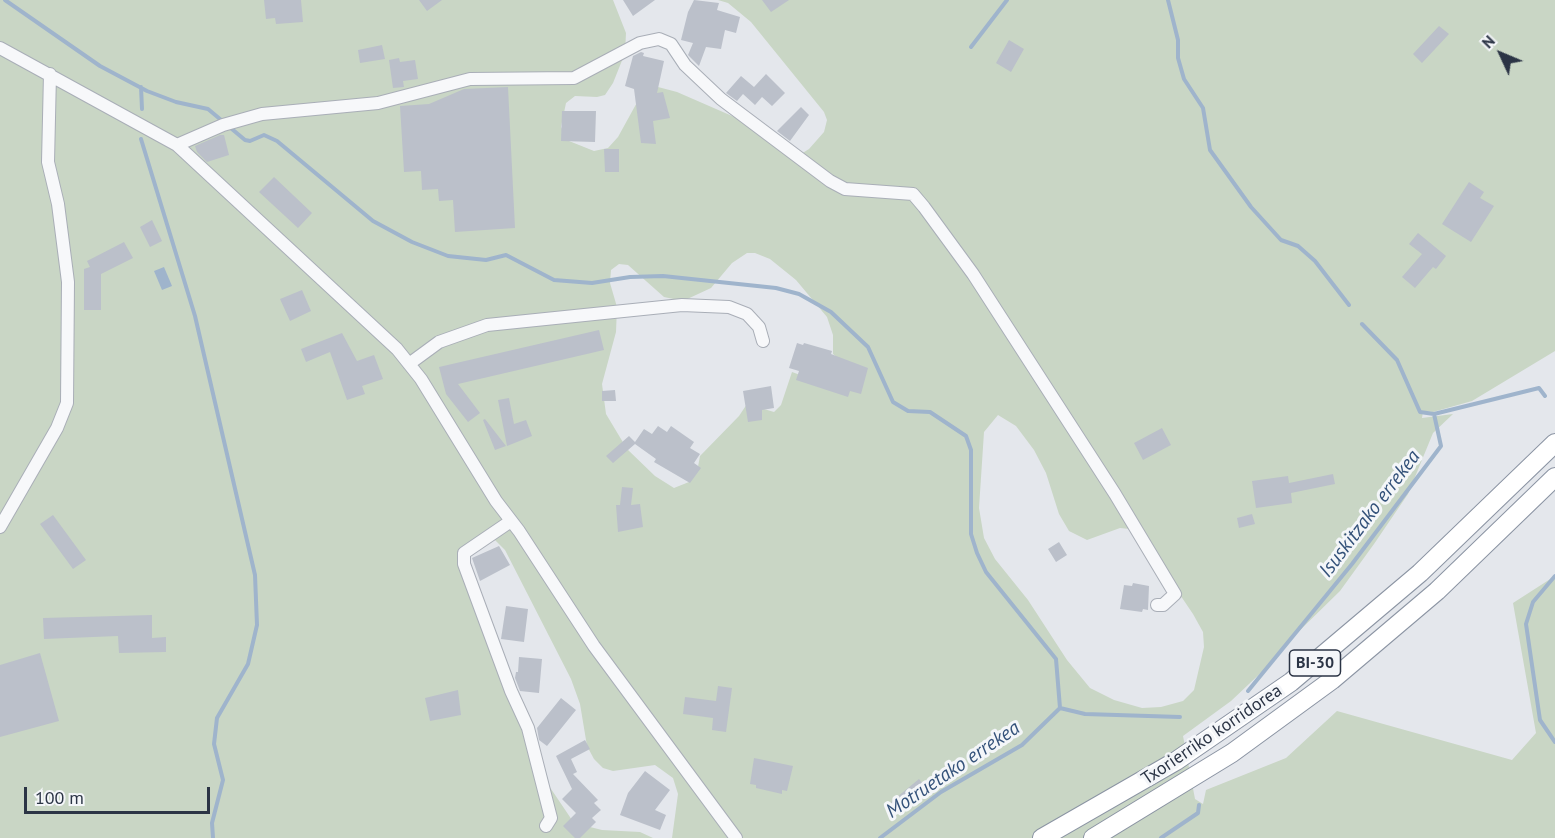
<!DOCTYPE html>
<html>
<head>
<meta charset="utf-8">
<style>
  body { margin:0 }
  #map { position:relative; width:1555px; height:838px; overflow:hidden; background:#e4e7ec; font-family:"PT Sans",sans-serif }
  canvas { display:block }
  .north { position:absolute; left:1471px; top:24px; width:60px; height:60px; -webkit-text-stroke:4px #f4f6f9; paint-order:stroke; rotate:314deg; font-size:16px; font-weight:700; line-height:24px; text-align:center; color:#2b3445 }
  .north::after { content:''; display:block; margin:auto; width:21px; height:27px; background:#2b3445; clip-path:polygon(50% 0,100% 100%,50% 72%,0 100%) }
  .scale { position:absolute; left:24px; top:787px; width:186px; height:27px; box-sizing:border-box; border:3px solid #2b3445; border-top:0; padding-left:8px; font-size:18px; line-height:21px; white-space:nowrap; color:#2b3445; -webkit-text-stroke:4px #f4f6f9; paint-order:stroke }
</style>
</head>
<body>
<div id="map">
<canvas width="1555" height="838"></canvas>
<div class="north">N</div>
<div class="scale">100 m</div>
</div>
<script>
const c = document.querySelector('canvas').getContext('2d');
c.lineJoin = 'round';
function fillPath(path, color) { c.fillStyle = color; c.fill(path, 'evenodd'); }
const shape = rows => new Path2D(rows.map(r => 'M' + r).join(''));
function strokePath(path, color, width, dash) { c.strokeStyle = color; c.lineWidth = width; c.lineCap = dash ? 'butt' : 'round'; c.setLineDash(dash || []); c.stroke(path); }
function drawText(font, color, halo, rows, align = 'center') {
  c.font = font + ' "PT Sans",sans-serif'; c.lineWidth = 6; c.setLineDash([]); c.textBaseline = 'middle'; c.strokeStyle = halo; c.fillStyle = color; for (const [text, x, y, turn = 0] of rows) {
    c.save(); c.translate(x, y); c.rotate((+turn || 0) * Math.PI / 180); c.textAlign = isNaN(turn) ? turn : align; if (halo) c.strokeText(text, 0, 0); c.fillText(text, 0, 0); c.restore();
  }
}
const green = shape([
  [0,0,613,0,626,33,625,53,613,83,605,95,597,97,575,96,566,103,561,127,569,141,594,151,608,148,618,137,640,97,658,87,677,92,739,119,801,154,809,149,824,132,827,120,824,112,751,22,728,3,718,0,1555,0,1555,351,1472,401,1433,412,1423,411,1422,418,1453,414,1433,433,1408,494,1374,544,1340,591,1293,637,1267,667,1231,701,1183,736,1195,799,1203,804,1206,790,1286,758,1337,711,1512,760,1536,733,1513,603,1555,576,1555,838,672,838,678,794,673,778,655,765,613,771,603,768,594,759,587,746,580,704,571,679,505,550,492,537,466,560,547,783,574,823,602,830,640,832,653,838,0,838],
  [747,253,755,253,770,259,796,280,827,317,833,335,833,354,845,364,814,380,792,372,781,405,774,412,747,404,739,416,700,456,697,472,689,482,674,488,655,476,627,449,606,414,602,384,616,332,617,307,610,283,611,270,619,264,628,265,664,297,683,301,711,288,732,263],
  [998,415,1016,426,1034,450,1046,473,1059,514,1069,531,1087,540,1120,528,1130,529,1145,543,1193,614,1203,632,1204,647,1194,690,1183,701,1161,707,1142,708,1114,700,1090,688,1067,660,1028,600,995,559,984,538,979,508,984,432]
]);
const water = shape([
  [164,267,172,286,162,290,154,271]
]);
const stream = shape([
  [5,0,100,66,147,91,176,102,208,109,245,140,250,141,264,135,277,141,373,221,412,242,448,256,486,260,506,255,554,280,592,283,630,277,663,276,776,288,799,294,831,312,868,347,893,402,908,411,930,412,966,436,971,450,971,534,977,553,986,572,1056,659,1060,708,1022,745,941,792,880,838],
  [1168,0,1178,40,1178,58,1184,79,1203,108,1210,150,1251,207,1281,240,1298,246,1315,261,1349,305],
  [971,47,1007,0],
  [141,87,142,109],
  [141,139,195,316,255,575,257,625,248,664,217,718,214,744,223,780,212,823,213,838],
  [1434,414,1539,388,1545,396],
  [1555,576,1533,602,1526,624,1540,720,1555,742],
  [1248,691,1352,564,1441,446,1434,414,1420,412,1397,360,1362,324],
  [1060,708,1085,714,1180,717],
  [1161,838,1198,813,1199,805]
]);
const building = shape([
  [264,0,301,0,303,22,276,24,275,18,266,19],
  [419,0,442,0,427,11],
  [623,0,655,0,633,16],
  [694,0,719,3,717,10,740,17,736,33,725,30,721,49,706,47,699,66,688,55,693,43,681,40,688,12],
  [762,0,789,0,771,12],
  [1439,26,1449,34,1422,63,1413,54],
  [1009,40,1024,49,1011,72,996,63],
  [382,45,385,59,360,63,358,50],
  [641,52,644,53,643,56,664,61,657,93,663,92,670,118,653,121,656,144,641,143,634,89,625,86,633,56],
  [399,58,400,62,415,60,418,79,403,81,404,87,393,88,389,60],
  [766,74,785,93,772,106,762,97,755,105,743,94,737,101,726,93,741,76,754,87],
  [508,87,515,228,455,232,453,200,439,201,438,189,422,190,421,171,404,172,400,106,429,104,464,89],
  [801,107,809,115,790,141,777,131],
  [562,111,596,111,595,142,561,141],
  [220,135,224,135,229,155,207,162,197,152,195,146],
  [604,149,619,149,619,172,605,172],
  [274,177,312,213,298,228,259,192],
  [1469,182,1484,192,1480,198,1494,206,1471,242,1442,224],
  [152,220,162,241,150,247,140,227],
  [1418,233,1446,256,1436,269,1433,267,1415,288,1402,277,1422,254,1409,244],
  [124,242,133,258,101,274,101,310,84,310,84,269,90,267,87,261],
  [302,290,311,311,290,321,280,299],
  [599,330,604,350,458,384,480,413,468,422,446,394,439,367],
  [342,333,357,361,374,355,383,379,362,386,365,394,347,400,330,352,306,362,301,349],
  [797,343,803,345,804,343,832,351,831,354,868,368,861,394,850,391,848,397,796,380,799,371,789,368],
  [771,386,774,408,762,410,762,420,748,422,743,391],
  [615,390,616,401,602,401,602,391],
  [509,398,514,424,526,420,532,436,507,446,498,400],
  [485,419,506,446,495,450,483,420],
  [658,426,667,432,671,426,694,442,690,448,700,454,694,463,701,468,690,483,654,462,656,459,635,444,613,463,606,456,629,436,635,442,644,429,652,434],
  [1162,428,1171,445,1143,460,1134,443],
  [1333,474,1335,484,1291,493,1292,503,1256,508,1252,481,1288,476,1289,483],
  [622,487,633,488,631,505,640,504,643,527,618,532,616,505,620,505],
  [1252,514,1255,524,1239,528,1237,518],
  [53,515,86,560,73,569,40,524],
  [1059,542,1067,555,1056,562,1048,549],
  [499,546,510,565,480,581,472,558],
  [1133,583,1149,586,1148,610,1143,609,1142,612,1120,609,1124,585,1132,586],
  [506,606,528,609,524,642,501,639],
  [152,615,152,638,166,637,166,652,119,653,118,636,44,639,43,618],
  [40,653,59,721,0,737,0,665],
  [519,657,542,659,539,693,520,691,515,678,516,672,518,672],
  [718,686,732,688,726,732,712,730,713,718,683,714,685,697,716,701],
  [458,690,461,715,430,721,425,698],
  [561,698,576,710,547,746,539,740,537,728],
  [585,740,590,749,571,759,577,772,573,774,598,800,594,803,601,810,592,818,596,822,580,838,575,838,563,826,576,813,562,799,572,789,556,756],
  [754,758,793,766,787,791,782,790,782,794,756,788,756,785,750,784],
  [645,771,670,790,655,810,666,815,660,830,620,815,628,793],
  [919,779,925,787,897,810,891,802]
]);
const minor = shape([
  [0,48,177,145,397,349,421,379,496,501,519,531,594,646,736,838],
  [177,145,223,125,262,114,378,103,470,79,574,78,640,43,659,39,671,44,685,65,721,99,830,181,845,189,913,194,924,207,973,274,1115,494,1175,594,1163,605,1157,605],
  [409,364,439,342,487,325,682,305,729,307,747,314,759,327,763,341],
  [511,521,464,553,464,564,511,691,528,728,551,818,546,826],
  [0,527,57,428,67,403,68,282,58,204,48,162,50,74]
]);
const highway = shape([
  [1042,838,1176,761,1291,682,1420,573,1555,443],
  [1093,838,1232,753,1332,680,1437,591,1555,477]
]);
const shields = [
  [1315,663,51]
];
const shieldNames = [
  ["BI-30",1315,663]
];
const streetNames = [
  ["Txorierriko korridorea",1212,735,-34]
];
const waterNames = [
  ["Isuskitzako errekea",1370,514,-53],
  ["Motruetako errekea",953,770,-34]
];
fillPath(green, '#c9d6c5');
fillPath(water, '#9fb4cc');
strokePath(stream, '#9fb4cc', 4);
fillPath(building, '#bbc0ca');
strokePath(minor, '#a9aeb7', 14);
strokePath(highway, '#8b94a3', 20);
strokePath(minor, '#f7f8fa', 12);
strokePath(highway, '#fff', 18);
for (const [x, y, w] of shields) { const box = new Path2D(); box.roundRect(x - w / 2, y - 13, w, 26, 4.5); c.fillStyle = '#f4f6f9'; c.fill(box); strokePath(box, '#2b3445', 1.5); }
drawText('bold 16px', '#2b3445', null, shieldNames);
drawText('18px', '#2b3445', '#f4f6f9', streetNames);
drawText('italic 20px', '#34527a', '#f4f6f9', waterNames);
</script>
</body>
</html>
